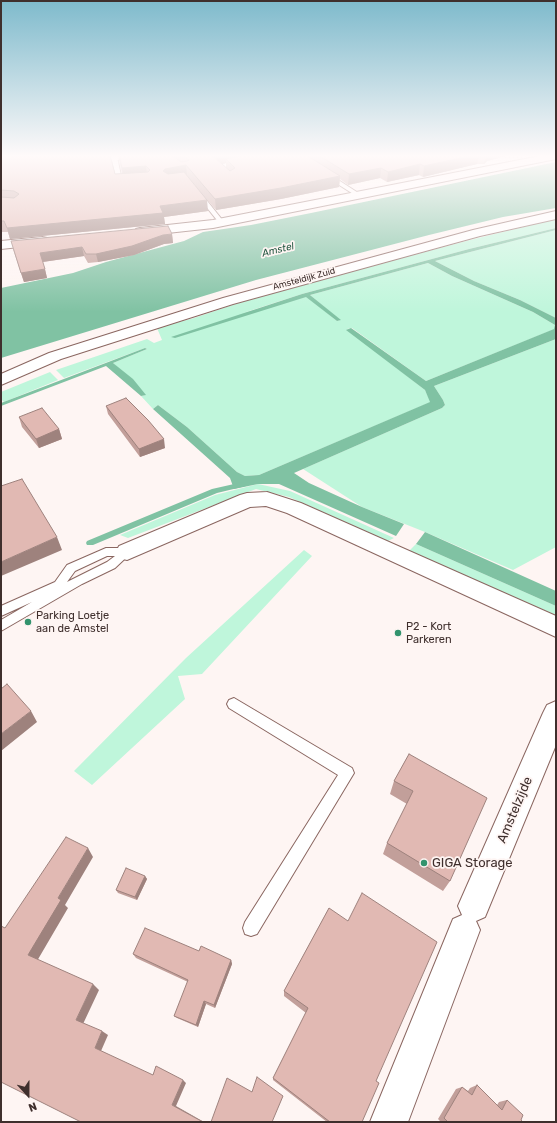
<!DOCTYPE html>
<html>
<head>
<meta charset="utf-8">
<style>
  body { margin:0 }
  #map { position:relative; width:557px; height:1123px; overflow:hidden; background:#fef5f3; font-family:Rubik,sans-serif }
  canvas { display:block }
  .frame { position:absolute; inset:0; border:2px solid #3f2f2d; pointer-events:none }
  .north { position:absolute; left:8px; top:1075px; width:40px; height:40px; -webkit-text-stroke:3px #fef5f3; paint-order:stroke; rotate:159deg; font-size:11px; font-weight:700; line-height:16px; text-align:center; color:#3f2f2d }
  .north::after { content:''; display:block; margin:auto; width:14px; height:18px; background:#3f2f2d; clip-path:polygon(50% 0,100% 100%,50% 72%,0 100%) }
</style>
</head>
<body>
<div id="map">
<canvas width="557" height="1123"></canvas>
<div class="frame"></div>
<div class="north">N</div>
</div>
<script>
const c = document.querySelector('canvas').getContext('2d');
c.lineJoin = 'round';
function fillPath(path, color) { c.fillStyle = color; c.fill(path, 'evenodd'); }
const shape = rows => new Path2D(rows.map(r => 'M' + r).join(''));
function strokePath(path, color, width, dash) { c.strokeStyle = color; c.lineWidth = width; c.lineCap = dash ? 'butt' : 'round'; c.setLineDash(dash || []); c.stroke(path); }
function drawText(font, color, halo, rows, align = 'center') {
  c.font = font + ' Rubik,sans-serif'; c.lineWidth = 3.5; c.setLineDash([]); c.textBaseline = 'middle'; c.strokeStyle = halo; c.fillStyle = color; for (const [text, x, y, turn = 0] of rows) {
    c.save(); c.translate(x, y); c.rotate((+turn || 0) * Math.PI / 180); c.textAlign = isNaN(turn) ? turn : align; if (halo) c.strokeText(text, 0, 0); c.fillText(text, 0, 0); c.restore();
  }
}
const green = shape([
  [556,219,556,228,469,249,302,294,243,313,306,296,337,321,340,320,310,295,428,263,452,276,533,312,555,325,555,329,426,381,352,328,347,329,425,390,431,402,259,475,245,476,237,472,187,427,158,405,153,409,141,396,145,395,113,363,147,349,145,348,64,378,56,370,147,339,154,343,162,340,157,328,194,318,262,295,470,240],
  [556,230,556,318,520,300,474,281,435,261],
  [556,339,556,547,513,570,425,532,362,507,303,469,442,408,445,405,443,400,434,386],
  [50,372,58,380,4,402,1,399,1,392],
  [258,484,290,491,394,538,388,541,289,497,256,489,128,538,120,535,215,495],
  [416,544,556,606,556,615,408,552],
  [304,550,312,556,202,674,178,676,185,699,92,785,74,771,186,658]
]);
const water = shape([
  [556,162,556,208,503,217,429,235,256,280,1,358,1,288,73,273,106,262,184,241,203,232,251,225,311,213],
  [556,228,556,230,435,261,474,281,520,300,556,318,556,339,434,386,443,400,445,405,442,408,294,473,309,483,362,507,404,524,396,536,279,484,258,484,234,489,230,478,153,409,158,405,187,427,237,472,245,476,259,475,430,402,425,390,346,330,351,328,426,381,554,329,555,325,533,312,452,276,428,263,310,295,341,320,337,321,306,297,175,338,171,337,302,294,469,249],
  [145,348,147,349,113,363,133,379,146,395,141,396,106,366,1,406,1,403],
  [425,532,556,591,556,606,416,544]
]);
const stream = shape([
  [243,482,247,484,246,486,217,493,93,545,87,545,86,543,87,541,212,489,243,482]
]);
const service = shape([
  [114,155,117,157,122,180,128,181,128,183,120,184,117,182,111,157,114,155],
  [327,173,329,174,363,196,358,197,325,176,324,175,327,173],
  [196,192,200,192,224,222,224,224,220,224,196,194,196,192],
  [106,548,127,548,131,549,132,552,115,568,82,584,1,631,1,620,32,602,1,616,1,606,55,582,67,565,106,548],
  [107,556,115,556,107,562,67,582,75,571,107,556],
  [234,698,352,768,354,773,257,934,251,936,245,934,243,928,245,922,338,775,229,708,227,704,229,700,234,698]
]);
const minor = shape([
  [103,155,143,155,138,158,82,163,77,160,82,157,103,155],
  [545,155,556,155,556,159,213,228,140,236,136,235,134,232,136,229,140,228,213,220,545,155],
  [556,211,556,219,480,236,233,304,61,359,1,385,1,374,49,353,223,298,473,230,556,211],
  [42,237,47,238,48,241,47,244,1,249,1,241,42,237],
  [267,492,301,503,556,616,556,637,287,513,266,506,250,507,127,560,119,558,116,552,119,546,240,495,247,493,267,492],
  [556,701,556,745,485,917,476,921,480,930,408,1122,370,1122,453,919,462,915,458,906,543,713,547,705,556,701]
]);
const wall = shape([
  [1,155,110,155,115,174,122,174,118,155,509,155,506,156,487,161,484,164,477,164,423,177,419,175,387,182,380,178,348,185,340,179,339,187,281,199,216,210,191,181,208,211,164,217,165,224,10,239,8,232,1,232],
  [226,163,226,168,222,164],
  [172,234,173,243,164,244,134,255,98,262,88,263,84,256,43,262,47,278,24,282,13,249],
  [106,406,165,448,140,457,108,414],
  [19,417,59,429,62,439,39,448,22,427],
  [409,754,450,881,443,891,383,854,387,843,407,804,390,794,394,781],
  [145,876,147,879,137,900,118,893,116,890],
  [329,908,376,1081,362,1122,327,1122,273,1080,273,1078,306,1013,284,996,284,991],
  [199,951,231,960,232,964,215,1008,206,1004,198,1027,177,1018,174,1016,188,982,136,958,133,954],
  [477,1085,497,1105,499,1102,507,1100,521,1120,523,1122,441,1122,438,1119,456,1089,462,1087,468,1091,470,1088]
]);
const shadedWall = shape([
  [218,155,267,155,226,159,226,163,216,166,214,157,215,156],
  [474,155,479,155,477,164,423,177,424,166],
  [486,155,509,155,506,156,487,161,484,164],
  [420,164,419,175,387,182,388,172],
  [186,165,187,176,166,180,163,171,165,169],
  [146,166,147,176,123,178,122,168],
  [381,168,380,178,348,185,349,174],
  [340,176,339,187,281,199,216,210,215,199],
  [207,200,208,211,164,217,165,224,10,239,7,228,160,206],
  [172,234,173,243,164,244,134,255,98,262,96,254,163,235],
  [82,247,84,256,42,262,40,253],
  [45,269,47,278,24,282,21,273],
  [59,429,62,439,39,448,36,439],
  [164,439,165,448,140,457,139,449],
  [57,537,62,550,1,576,1,562],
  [31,711,37,722,1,751,1,734],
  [88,848,93,857,65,905,68,908,37,961,28,955,58,898],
  [145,876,147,879,137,900,135,897],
  [231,960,232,964,215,1008,214,1005],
  [93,984,99,990,83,1024,76,1020],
  [204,1001,206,1004,198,1027,196,1025],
  [102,1031,108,1035,101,1051,95,1048],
  [183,1080,186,1083,176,1106,204,1122,203,1122,172,1105]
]);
const building = shape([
  [1,155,24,156,49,155,110,155,115,174,148,172,150,170,146,166,122,168,119,155,172,155,181,162,187,161,189,160,183,155,218,155,215,156,214,157,230,171,235,168,226,159,244,155,306,155,340,176,281,188,215,199,186,165,165,169,163,171,168,174,184,172,207,200,160,206,163,213,7,228,4,221,1,221,1,197,14,198,19,194,14,191,1,190,1,155],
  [318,155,474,155,424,166,420,164,388,172,381,168,349,174,318,155],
  [168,226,172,234,163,235,132,246,96,254,86,254,82,247,40,253,45,269,21,273,11,241,168,226],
  [126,398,148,420,164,439,139,449,106,406,126,398],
  [42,408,59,429,36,439,19,417,42,408],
  [22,479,57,537,1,562,1,486,22,479],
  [7,684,31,711,1,734,1,689,7,684],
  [409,754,487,798,450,881,387,843,413,791,394,781,409,754],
  [66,837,88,848,58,898,61,900,28,955,93,984,76,1020,102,1031,95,1048,153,1075,156,1066,183,1080,172,1105,203,1122,81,1122,1,1082,1,926,5,928,66,837],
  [126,868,145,876,135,897,116,890,126,868],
  [362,893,437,942,376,1081,379,1083,362,1122,330,1122,273,1078,308,1008,284,991,329,908,348,921,362,893],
  [145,928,199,951,201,946,231,960,214,1005,204,1001,196,1025,174,1016,188,980,133,954,145,928],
  [257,1077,283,1096,272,1122,211,1122,227,1078,252,1092,257,1077],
  [477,1085,502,1110,507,1100,523,1115,521,1120,523,1122,448,1122,444,1118,462,1087,472,1095,477,1085]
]);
const markers = [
  [28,622,4,"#32936d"],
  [398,633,4,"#32936d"],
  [424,863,4,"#32936d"]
];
const farStreetnames = [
  ["Amsteldijk Zuid",304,279,-15]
];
const farWaternames = [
  ["Amstel",278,250,-14]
];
const poiNames = [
  ["Parking Loetje",36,616],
  ["aan de Amstel",36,629],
  ["P2 - Kort",406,627],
  ["Parkeren",406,640]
];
const nearStreetnames = [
  ["Amstelzijde",515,810,-67]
];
const nearPoinames = [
  ["GIGA Storage",432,863]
];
fillPath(green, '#bff6db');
fillPath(water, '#80c2a3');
fillPath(stream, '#80c2a3');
strokePath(service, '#8a6660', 2);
strokePath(minor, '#8a6660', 2);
fillPath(service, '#fff');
fillPath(minor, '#fff');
fillPath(wall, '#c29f9a');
fillPath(shadedWall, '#9e827d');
fillPath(building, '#e1b9b3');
strokePath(building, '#9e827d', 1);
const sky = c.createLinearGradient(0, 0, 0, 312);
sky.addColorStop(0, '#7ebacc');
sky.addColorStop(0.5, '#fffafa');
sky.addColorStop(1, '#fffafa00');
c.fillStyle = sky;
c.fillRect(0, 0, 557, 312);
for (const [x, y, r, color] of markers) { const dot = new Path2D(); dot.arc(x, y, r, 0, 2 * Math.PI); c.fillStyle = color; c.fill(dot); strokePath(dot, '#fef5f3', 1.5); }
drawText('9px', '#3f2f2d', '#fef5f3', farStreetnames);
drawText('italic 10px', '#21553f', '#fef5f3', farWaternames);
drawText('11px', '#3f2f2d', '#fef5f3', poiNames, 'left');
drawText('13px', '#3f2f2d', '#fef5f3', nearStreetnames);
drawText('13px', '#3f2f2d', '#fef5f3', nearPoinames, 'left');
</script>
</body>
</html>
